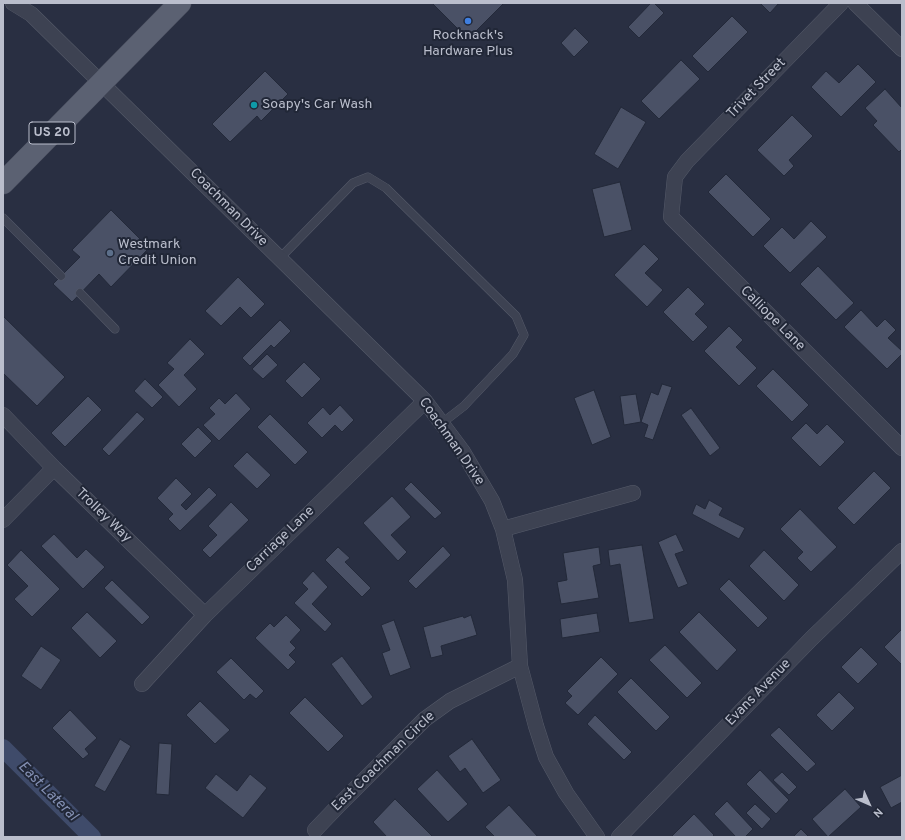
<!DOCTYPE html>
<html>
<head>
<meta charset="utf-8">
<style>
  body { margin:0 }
  #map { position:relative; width:905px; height:840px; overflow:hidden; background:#292f42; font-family:Overpass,sans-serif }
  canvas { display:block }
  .frame { position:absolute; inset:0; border:4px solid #babecc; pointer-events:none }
  .north { position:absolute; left:849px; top:784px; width:40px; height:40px; -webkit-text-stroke:3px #212737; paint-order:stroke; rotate:135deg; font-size:11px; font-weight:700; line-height:16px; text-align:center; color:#babecc }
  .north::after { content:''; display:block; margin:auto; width:14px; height:18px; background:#babecc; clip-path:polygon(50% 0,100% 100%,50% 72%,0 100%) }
</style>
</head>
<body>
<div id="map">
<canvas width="905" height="840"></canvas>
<div class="frame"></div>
<div class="north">N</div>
</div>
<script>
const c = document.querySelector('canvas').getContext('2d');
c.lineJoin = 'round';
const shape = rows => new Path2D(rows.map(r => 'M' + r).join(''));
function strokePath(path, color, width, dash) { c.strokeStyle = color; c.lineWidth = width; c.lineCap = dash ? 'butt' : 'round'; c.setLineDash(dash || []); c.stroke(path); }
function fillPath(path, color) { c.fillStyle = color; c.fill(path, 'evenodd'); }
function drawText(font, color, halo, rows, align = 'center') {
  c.font = font + ' Overpass,sans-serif'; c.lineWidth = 4; c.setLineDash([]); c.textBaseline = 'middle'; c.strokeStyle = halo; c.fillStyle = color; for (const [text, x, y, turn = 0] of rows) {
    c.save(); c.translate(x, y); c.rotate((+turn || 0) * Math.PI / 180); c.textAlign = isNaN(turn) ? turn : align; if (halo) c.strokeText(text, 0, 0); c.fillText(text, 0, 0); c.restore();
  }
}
const canal = shape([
  [3,748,92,837]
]);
const building = shape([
  [432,3,504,3,468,39,432,3],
  [651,3,654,3,664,13,639,38,628,27,651,3],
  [760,3,779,3,770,13,760,3],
  [732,16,748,32,708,72,692,56,732,16],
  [575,28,589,42,574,57,561,43,575,28],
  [681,60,700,79,659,119,641,101,681,60],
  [858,64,876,82,841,117,811,87,826,71,839,83,858,64],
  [265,71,288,94,261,121,257,116,230,142,212,124,265,71],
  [885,89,902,108,902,149,899,152,873,125,877,121,865,108,885,89],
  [621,107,646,122,618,169,594,154,621,107],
  [792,115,813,136,789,160,794,166,784,176,757,150,792,115],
  [726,174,771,219,753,237,708,192,726,174],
  [620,182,632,230,604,237,592,189,620,182],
  [111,210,149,248,111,287,99,274,72,302,53,284,80,257,72,250,111,210],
  [811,221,827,237,790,273,763,246,782,227,794,239,811,221],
  [644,244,659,259,645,273,663,290,647,307,614,275,644,244],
  [818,266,854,303,836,320,800,284,818,266],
  [238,277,265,304,251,318,240,307,221,326,205,311,238,277],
  [688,287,705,304,695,314,708,327,693,342,663,312,688,287],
  [861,310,877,327,885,319,896,330,888,338,902,351,902,354,887,369,844,327,861,310],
  [3,316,65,377,37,406,3,373,3,316],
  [280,320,291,331,274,348,271,345,250,366,242,358,280,320],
  [729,326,743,340,736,347,757,368,739,386,704,351,729,326],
  [190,339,205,354,184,375,197,389,179,407,158,385,174,369,167,363,190,339],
  [267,354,278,365,263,379,252,369,267,354],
  [304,362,321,379,302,398,285,381,304,362],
  [773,369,809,405,792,422,756,386,773,369],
  [145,379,163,397,152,408,134,391,145,379],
  [662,384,672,387,653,440,644,437,648,425,641,422,651,392,658,395,662,384],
  [594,390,611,437,592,445,574,398,594,390],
  [236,393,251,409,219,441,203,425,215,414,209,408,219,398,225,404,236,393],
  [636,394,641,422,624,425,620,396,636,394],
  [88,396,102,410,65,447,51,433,88,396],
  [340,405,354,420,342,432,335,425,322,438,307,423,323,407,330,415,340,405],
  [691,408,720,448,710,456,681,415,691,408],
  [137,412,145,419,109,456,102,449,137,412],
  [270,414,308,452,295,465,257,427,270,414],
  [806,423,817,434,827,424,845,442,820,467,791,438,806,423],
  [198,427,212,441,195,458,181,444,198,427],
  [247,452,271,475,257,489,233,466,247,452],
  [874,471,891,488,854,525,837,508,874,471],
  [176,478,192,494,181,505,186,510,209,487,217,495,180,531,168,519,173,514,157,498,176,478],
  [411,482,442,513,435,519,404,489,411,482],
  [392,496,411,517,391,535,407,552,398,561,363,523,392,496],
  [709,500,723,508,719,515,745,528,739,539,692,514,696,504,705,509,709,500],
  [231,502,249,520,210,558,202,550,217,535,208,526,231,502],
  [800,509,837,547,811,572,797,558,803,552,780,529,800,509],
  [54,534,77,558,86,549,105,567,83,589,41,546,54,534],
  [676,534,684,551,675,554,688,584,678,588,658,542,676,534],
  [642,545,654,619,629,623,620,564,610,566,608,550,642,545],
  [443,546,451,555,416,589,408,581,443,546],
  [338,547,350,558,345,562,371,588,362,597,325,560,338,547],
  [599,547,601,564,593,566,599,598,561,604,557,582,567,580,563,553,599,547],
  [21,550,60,589,32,617,14,599,28,586,7,565,21,550],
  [764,550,799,585,784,601,749,566,764,550],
  [313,571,328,587,312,604,332,624,325,632,294,603,308,589,302,583,313,571],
  [729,579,768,618,758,628,719,589,729,579],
  [112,580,150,617,142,625,104,588,112,580],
  [87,612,117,641,100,658,71,628,87,612],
  [699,612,737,650,717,671,679,632,699,612],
  [597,613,600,632,562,638,560,619,597,613],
  [286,615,301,630,290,642,296,648,289,655,296,662,288,670,255,638,270,623,274,627,286,615],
  [471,615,477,635,441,646,443,655,431,658,423,627,463,616,464,618,471,615],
  [394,620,411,668,390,676,382,653,390,650,381,625,394,620],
  [902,629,902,665,884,647,902,629],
  [665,645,702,683,687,698,649,660,665,645],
  [41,646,61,660,41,690,21,676,41,646],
  [861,647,878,664,858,684,841,667,861,647],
  [342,656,373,697,362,706,331,664,342,656],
  [601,657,618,674,578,715,565,703,572,696,567,691,601,657],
  [231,658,264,691,256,699,250,694,244,700,216,672,231,658],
  [631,678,670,717,656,731,617,692,631,678],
  [839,692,855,708,832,731,816,715,839,692],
  [305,697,344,736,328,752,289,713,305,697],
  [200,701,230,730,215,744,186,715,200,701],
  [70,710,97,738,85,749,89,754,83,759,52,728,70,710],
  [595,715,632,752,624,760,587,724,595,715],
  [779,727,816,764,807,772,770,735,779,727],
  [120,739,131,746,105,792,94,786,120,739],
  [472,739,501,780,483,793,465,768,460,772,448,756,472,739],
  [159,743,172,744,169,795,156,794,159,743],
  [437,770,468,804,448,822,417,789,437,770],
  [760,770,789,800,776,814,746,784,760,770],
  [782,772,797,787,789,795,773,780,782,772],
  [216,774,237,791,250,774,267,788,243,818,205,788,216,774],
  [902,775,902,802,891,808,880,787,902,775],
  [845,789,861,807,828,837,812,819,845,789],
  [395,799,433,837,387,837,373,822,395,799],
  [727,801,753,829,745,837,736,837,714,814,727,801],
  [755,804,771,819,762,829,746,813,755,804],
  [509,805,538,837,493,837,494,836,485,827,509,805],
  [694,814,714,835,712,837,671,837,694,814],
  [801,829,809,837,793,837,801,829]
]);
const lane = shape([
  [3,218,61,276],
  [280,258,353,183,368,177,386,188,516,316,524,335,513,354,464,406,442,423],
  [80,293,115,329]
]);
const street = shape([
  [13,3,31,14,425,401,463,452,492,501,503,529,515,580,520,666,536,726,546,757,566,793,597,837],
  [841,3,687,161,675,177,671,217,902,448],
  [855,3,902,49],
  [3,415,54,468,205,615],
  [3,520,54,468],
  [503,529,633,493],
  [142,684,205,615,425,401],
  [315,830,338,806,425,719,450,701,520,666],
  [619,837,811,639,902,551]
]);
const primary = shape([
  [3,183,180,3]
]);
const markers = [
  [468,21,4,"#3f7fe0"],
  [254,105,4,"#0f9aa8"],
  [110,253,4,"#5c6f8a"]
];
const shields = [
  [52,133,46]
];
const shieldNames = [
  ["US 20",52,133]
];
const poiNames = [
  ["Rocknack's",468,36,"center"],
  ["Hardware Plus",468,52,"center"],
  ["Soapy's Car Wash",262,105],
  ["Westmark",118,245],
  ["Credit Union",118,261]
];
const streetNames = [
  ["Trivet Street",757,89,-46],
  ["Coachman Drive",228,208,45],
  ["Calliope Lane",772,319,45],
  ["Coachman Drive",451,442,55],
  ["Trolley Way",103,516,44],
  ["Carriage Lane",281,540,-44],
  ["Evans Avenue",759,693,-46],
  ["East Coachman Circle",384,762,-44]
];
const waterNames = [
  ["East Lateral",47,792,45]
];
strokePath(canal, '#3f4b6a', 18);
fillPath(building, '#4a5166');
strokePath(building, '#232939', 1);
strokePath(lane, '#555a69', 9);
strokePath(street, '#555a69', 16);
strokePath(primary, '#464b5b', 23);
strokePath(lane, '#3d4252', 8);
strokePath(street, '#3d4252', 15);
strokePath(primary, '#5b6172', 22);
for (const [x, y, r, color] of markers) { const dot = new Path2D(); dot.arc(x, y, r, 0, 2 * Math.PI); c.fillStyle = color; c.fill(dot); strokePath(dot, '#212737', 1.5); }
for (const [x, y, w] of shields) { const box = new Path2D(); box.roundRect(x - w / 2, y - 11, w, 22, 3); c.fillStyle = '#212737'; c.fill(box); strokePath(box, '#babecc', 1); }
drawText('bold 13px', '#babecc', null, shieldNames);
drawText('14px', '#babecc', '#212737', poiNames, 'left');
drawText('14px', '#babecc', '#212737', streetNames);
drawText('italic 15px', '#838fb2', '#212737', waterNames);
</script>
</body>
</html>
